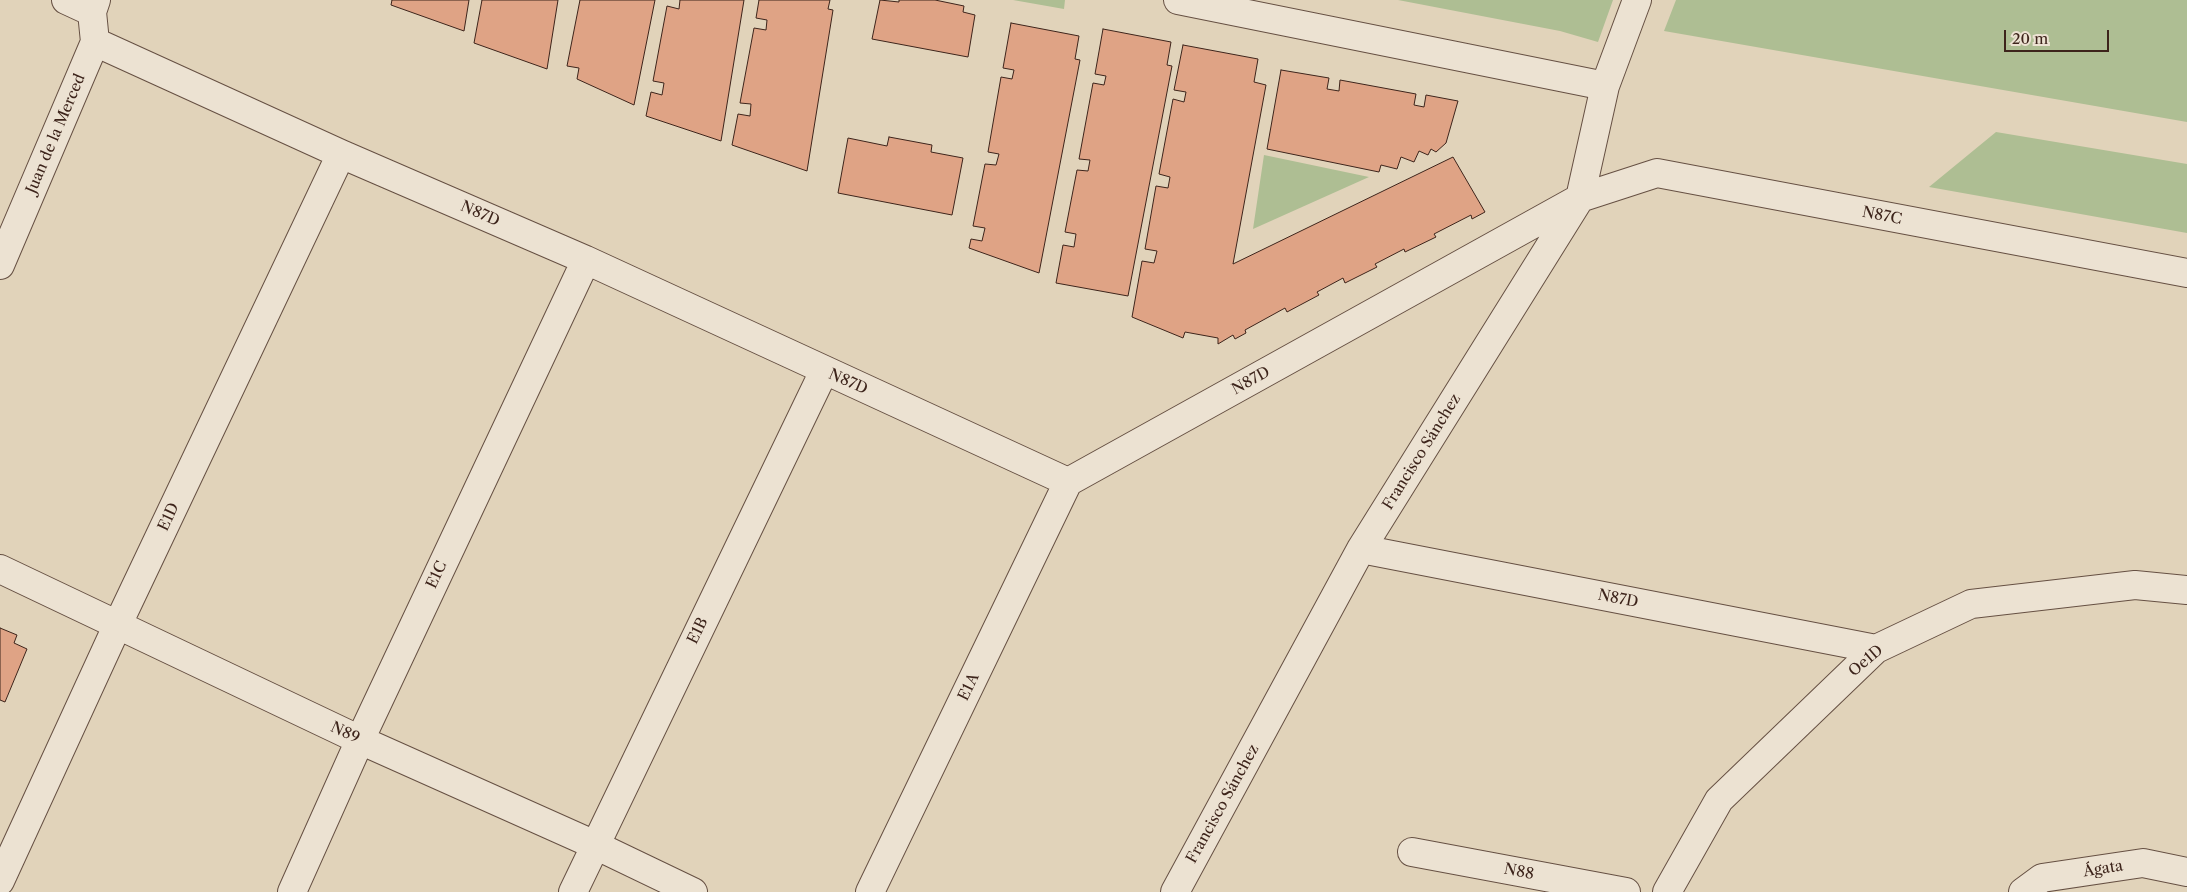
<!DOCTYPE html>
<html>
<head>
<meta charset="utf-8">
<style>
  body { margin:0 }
  #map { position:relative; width:2187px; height:892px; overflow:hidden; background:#e1d3ba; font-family:"Libre Caslon Text",serif }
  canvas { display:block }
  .scale { position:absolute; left:2004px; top:30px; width:105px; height:22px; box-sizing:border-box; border:2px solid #3d241b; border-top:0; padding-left:6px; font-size:15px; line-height:18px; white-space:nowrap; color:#3d241b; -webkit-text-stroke:4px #ece2d2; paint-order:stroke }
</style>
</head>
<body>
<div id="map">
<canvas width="2187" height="892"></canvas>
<div class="scale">20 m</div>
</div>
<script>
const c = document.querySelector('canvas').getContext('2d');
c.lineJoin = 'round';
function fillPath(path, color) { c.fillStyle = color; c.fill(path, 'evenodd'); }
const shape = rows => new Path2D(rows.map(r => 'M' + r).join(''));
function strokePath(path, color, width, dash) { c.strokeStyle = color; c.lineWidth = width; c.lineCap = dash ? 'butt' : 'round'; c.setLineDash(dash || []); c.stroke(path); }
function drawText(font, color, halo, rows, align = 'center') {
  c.font = font + ' "Libre Caslon Text",serif'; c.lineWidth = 4; c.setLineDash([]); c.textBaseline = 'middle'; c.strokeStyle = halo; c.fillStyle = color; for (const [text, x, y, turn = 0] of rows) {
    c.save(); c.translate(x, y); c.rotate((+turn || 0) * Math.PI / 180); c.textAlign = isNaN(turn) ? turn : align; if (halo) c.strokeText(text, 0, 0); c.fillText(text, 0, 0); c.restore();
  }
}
const green = shape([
  [1013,0,1065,0,1064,9],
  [1398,0,1613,0,1598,42,1560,31],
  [1676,0,2187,0,2187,122,1664,31],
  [1996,132,2187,164,2187,233,1929,187],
  [1264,155,1369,177,1253,229]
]);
const building = shape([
  [392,0,469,0,464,31,391,5,392,0],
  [482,0,558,0,547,69,474,43,482,0],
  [580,0,655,0,634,105,577,79,579,68,567,66,580,0],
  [680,0,744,0,721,141,646,116,651,92,662,95,664,83,653,81,667,6,679,9,680,0],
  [759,0,830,0,828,9,833,10,807,171,732,145,738,114,750,116,751,104,740,103,754,28,766,30,767,20,756,18,759,0],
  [880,0,899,2,899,0,935,0,964,6,963,12,975,15,968,57,872,39,880,0],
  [1011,23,1079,36,1075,59,1080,60,1039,273,969,248,971,239,982,241,985,228,973,226,985,164,996,165,999,154,988,152,1001,77,1012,79,1014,70,1003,68,1011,23],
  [1103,29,1171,42,1167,65,1172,66,1128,296,1056,283,1063,245,1074,247,1076,234,1065,232,1077,170,1088,171,1090,160,1079,159,1093,83,1104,85,1106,76,1095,74,1103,29],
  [1183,45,1258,59,1254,82,1266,85,1233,264,1453,157,1485,212,1472,219,1471,215,1434,234,1436,237,1405,252,1404,249,1375,264,1377,267,1345,283,1343,278,1317,292,1319,295,1287,312,1285,308,1245,330,1246,333,1235,339,1233,335,1218,344,1218,338,1185,332,1183,338,1132,317,1142,261,1154,263,1157,251,1145,249,1156,186,1168,188,1170,177,1159,174,1173,99,1184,102,1186,92,1174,90,1183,45],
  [1281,70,1329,78,1327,89,1339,91,1340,80,1416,94,1414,105,1424,107,1426,95,1458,101,1446,143,1436,152,1431,149,1428,155,1419,151,1414,162,1401,157,1397,169,1381,165,1379,172,1267,149,1281,70],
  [889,137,932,145,931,152,963,158,952,215,838,193,848,138,887,146,889,137],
  [0,628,17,635,14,643,27,649,5,702,0,700,0,628]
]);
const minor = shape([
  [66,0,92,12],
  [1178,0,1605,86],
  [95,42,341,154,586,260,1068,482],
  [0,265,95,42,92,12,96,0],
  [1068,482,1580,198,1657,173,2187,273],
  [1361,549,1876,649],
  [0,569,360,740,595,845,693,892],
  [1412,852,1626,892],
  [0,881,118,624,341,154],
  [292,892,360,740,586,260],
  [573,892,824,371],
  [870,892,1068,482],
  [1175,892,1361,549,1580,198,1605,86,1637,0],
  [1667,892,1719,800,1876,649,1971,604,2135,585,2187,590],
  [2023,892,2042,878,2143,863,2187,872]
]);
const streetNames = [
  ["Juan de la Merced",56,134,-67],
  ["N87D",480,214,24],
  ["N87C",1882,216,11],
  ["N87D",1251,381,-29],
  ["N87D",848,382,24],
  ["Francisco Sánchez",1422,452,-58],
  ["E1D",169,517,-65],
  ["E1C",437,575,-65],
  ["N87D",1618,599,11],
  ["E1B",698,631,-64],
  ["Oe1D",1866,661,-40],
  ["E1A",969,687,-64],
  ["N89",345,733,25],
  ["Francisco Sánchez",1223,804,-61],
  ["Ágata",2103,869,-9],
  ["N88",1519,872,11]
];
fillPath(green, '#aebe93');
fillPath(building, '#dfa385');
strokePath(building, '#3d241b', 1);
strokePath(minor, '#665043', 30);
strokePath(minor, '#ece2d2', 28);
drawText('15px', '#3d241b', '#ece2d2', streetNames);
</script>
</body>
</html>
